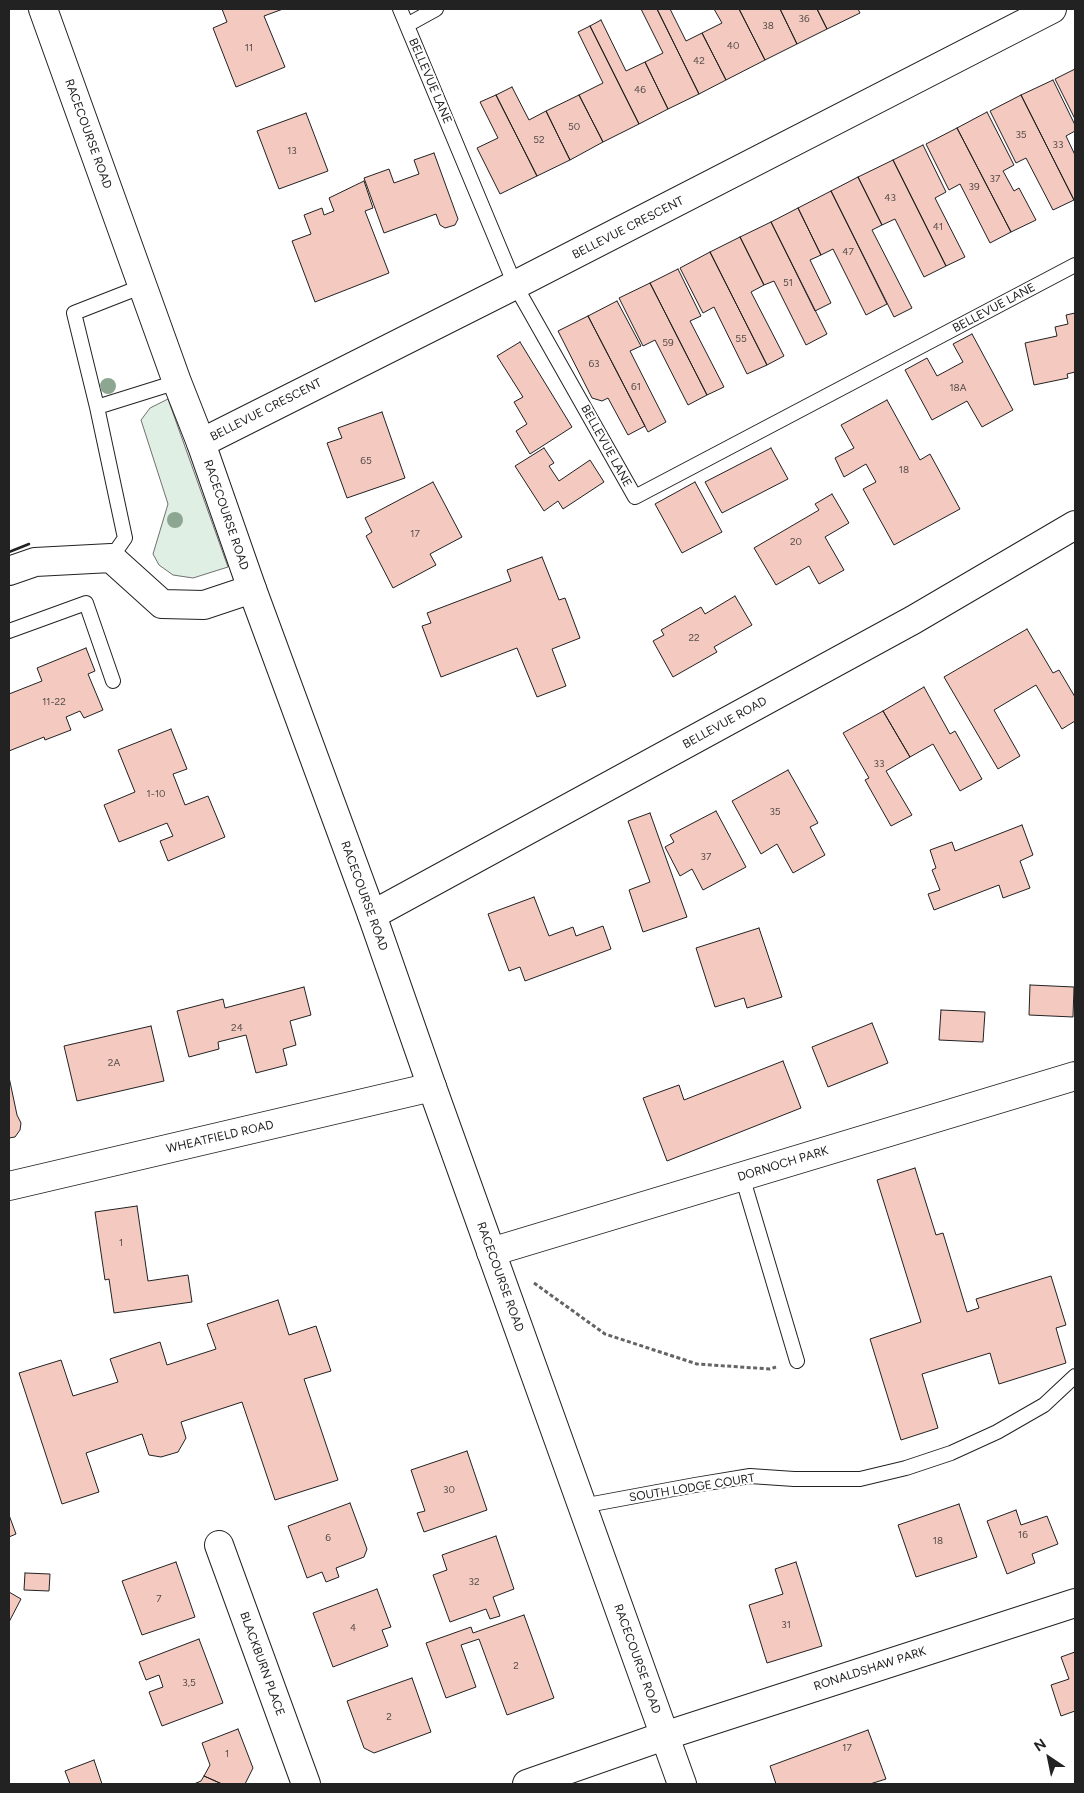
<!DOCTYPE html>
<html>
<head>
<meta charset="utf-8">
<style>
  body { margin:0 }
  #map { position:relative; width:1084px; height:1793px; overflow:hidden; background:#fff; font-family:Figtree,sans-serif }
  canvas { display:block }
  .frame { position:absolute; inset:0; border:10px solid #222; pointer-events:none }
  .north { position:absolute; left:1024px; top:1733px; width:50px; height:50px; -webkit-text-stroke:4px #fff; paint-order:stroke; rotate:326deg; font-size:14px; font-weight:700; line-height:20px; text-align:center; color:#222 }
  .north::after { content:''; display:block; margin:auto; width:18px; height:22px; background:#222; clip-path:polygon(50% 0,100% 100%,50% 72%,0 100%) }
</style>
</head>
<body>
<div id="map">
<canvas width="1084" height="1793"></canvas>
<div class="frame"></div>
<div class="north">N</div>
</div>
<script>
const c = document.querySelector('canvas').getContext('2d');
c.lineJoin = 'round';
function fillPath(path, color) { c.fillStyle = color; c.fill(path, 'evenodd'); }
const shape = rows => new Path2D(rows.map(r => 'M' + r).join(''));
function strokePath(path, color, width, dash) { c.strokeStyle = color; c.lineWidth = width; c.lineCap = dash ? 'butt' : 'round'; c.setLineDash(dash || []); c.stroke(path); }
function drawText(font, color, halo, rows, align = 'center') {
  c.font = font + ' Figtree,sans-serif'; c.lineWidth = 4; c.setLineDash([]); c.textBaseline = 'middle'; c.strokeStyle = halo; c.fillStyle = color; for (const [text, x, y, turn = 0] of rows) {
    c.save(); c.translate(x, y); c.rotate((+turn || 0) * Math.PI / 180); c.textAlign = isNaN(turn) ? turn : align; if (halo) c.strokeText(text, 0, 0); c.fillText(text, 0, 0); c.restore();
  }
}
const green = shape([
  [168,399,228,567,193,578,173,575,159,565,153,554,168,504,141,420,150,408,168,399]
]);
const building = shape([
  [222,9,283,9,264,16,285,67,236,87,213,28,227,22,222,9],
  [641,9,657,9,699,94,668,109,645,62,663,53,641,9],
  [657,9,670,9,686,41,702,33,726,80,699,94,657,9],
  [714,9,739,9,765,60,726,80,702,33,722,23,714,9],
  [739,9,780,9,797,44,765,60,739,9],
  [780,9,817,9,827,29,797,44,780,9],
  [817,9,858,9,860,13,827,29,817,9],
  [601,20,626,71,645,62,668,109,639,124,590,26,601,20],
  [590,26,639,124,603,142,579,95,603,83,578,32,590,26],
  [1075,69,1075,119,1055,79,1075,69],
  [1053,80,1075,125,1075,131,1066,136,1075,155,1075,199,1074,200,1021,95,1053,80],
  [512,87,529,120,546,111,570,160,537,176,496,95,512,87],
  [496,95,537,176,500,194,477,148,498,138,480,102,496,95],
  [579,95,603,142,570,160,546,111,579,95],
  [1021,95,1074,200,1053,210,1026,158,1016,163,990,111,1021,95],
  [987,112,1014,165,1003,171,1014,191,1019,188,1036,220,1011,232,957,128,987,112],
  [306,113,328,171,279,189,257,131,306,113],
  [957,128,1011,232,990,243,960,184,949,190,926,144,957,128],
  [923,145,946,192,935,198,965,257,946,266,893,160,923,145],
  [434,153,458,219,455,225,445,228,440,225,436,214,384,233,364,178,389,169,394,183,419,174,414,160,434,153],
  [893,160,946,266,924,277,895,219,882,225,858,177,893,160],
  [858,177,882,225,872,230,912,308,894,317,831,191,858,177],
  [364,181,373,208,365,211,389,273,315,302,292,241,311,234,304,215,322,208,324,215,334,211,329,198,364,181],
  [831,191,887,304,866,315,833,249,821,255,798,208,831,191],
  [798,208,821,255,810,260,831,303,815,311,771,222,798,208],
  [771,222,827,334,806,345,774,281,764,285,740,237,771,222],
  [740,237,764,285,751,292,784,356,767,365,710,252,740,237],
  [710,252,767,365,747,374,714,307,703,313,680,268,710,252],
  [678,269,701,316,690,321,724,387,707,395,650,283,678,269],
  [650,283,707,395,688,405,655,340,643,346,619,298,650,283],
  [617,301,641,346,630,351,666,422,648,432,588,316,617,301],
  [1075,313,1075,372,1067,374,1068,378,1034,385,1025,343,1057,336,1055,327,1068,324,1066,315,1075,313],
  [588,316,645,426,628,435,608,398,602,401,592,398,558,331,588,316],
  [972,334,1013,410,982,427,967,401,932,420,905,370,927,358,937,376,963,362,953,344,972,334],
  [520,342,572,427,530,454,516,431,527,424,514,402,523,397,497,356,520,342],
  [887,400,920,460,930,454,960,509,894,545,863,489,876,482,866,464,844,477,835,458,854,448,841,425,887,400],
  [382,412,405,478,347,498,327,443,342,438,338,428,382,412],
  [544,448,554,463,549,466,559,481,590,460,604,482,563,509,558,501,544,511,515,466,544,448],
  [771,448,788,479,722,513,705,482,771,448],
  [433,482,462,537,430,554,436,565,393,588,366,536,372,532,365,518,433,482],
  [695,482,722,532,682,553,655,504,695,482],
  [832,494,849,523,825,537,844,570,819,584,809,566,776,585,754,548,819,510,815,504,832,494],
  [542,557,559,600,565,598,580,638,552,649,566,686,537,697,517,648,441,677,422,626,431,623,427,613,511,581,507,570,542,557],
  [735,596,752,625,714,647,717,652,673,677,653,641,664,635,661,630,701,607,705,614,735,596],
  [1027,629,1053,673,1059,670,1075,697,1075,721,1062,729,1036,685,994,710,1020,756,998,769,944,677,1027,629],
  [86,648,95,671,88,674,103,710,84,718,80,711,66,717,71,730,45,740,44,737,9,751,9,694,42,681,37,668,86,648],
  [924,687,950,734,955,731,982,779,960,791,933,744,910,757,883,711,924,687],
  [883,711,910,757,886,771,912,815,891,826,865,780,869,778,843,733,883,711],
  [171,729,187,769,173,774,185,805,208,796,225,837,168,861,160,841,173,836,167,823,119,842,104,805,135,792,118,750,171,729],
  [788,770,818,823,810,827,825,855,793,873,777,844,761,854,732,801,788,770],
  [716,811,746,867,703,890,692,869,680,876,665,847,674,842,670,835,716,811],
  [650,813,687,917,643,932,629,890,650,882,628,821,650,813],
  [1022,825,1033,855,1020,861,1030,888,1003,898,999,885,934,910,928,894,940,890,932,870,936,868,930,850,952,842,955,851,1022,825],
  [534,897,549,936,573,927,576,936,603,926,611,949,525,981,520,967,509,971,488,914,534,897],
  [759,928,782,997,747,1008,744,998,715,1007,696,948,759,928],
  [1030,985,1074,987,1073,1017,1029,1015,1030,985],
  [304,987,311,1015,290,1021,296,1045,283,1049,287,1065,256,1073,246,1035,218,1042,219,1049,189,1057,177,1011,223,999,225,1008,304,987],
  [941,1010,985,1012,983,1042,939,1040,941,1010],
  [872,1023,888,1063,828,1087,812,1047,872,1023],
  [151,1026,164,1081,77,1101,64,1046,151,1026],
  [783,1061,801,1108,667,1161,643,1098,679,1085,684,1100,783,1061],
  [9,1077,17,1115,21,1123,20,1130,15,1137,9,1138,9,1077],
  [915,1168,936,1235,943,1233,967,1312,979,1308,976,1299,1051,1276,1066,1325,1056,1328,1066,1363,999,1384,990,1353,922,1374,938,1428,901,1440,870,1339,921,1322,877,1180,915,1168],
  [137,1206,148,1281,188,1275,192,1302,114,1313,109,1279,105,1280,95,1212,137,1206],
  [278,1300,289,1335,316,1326,331,1371,304,1379,338,1480,275,1500,242,1402,181,1422,186,1438,178,1452,161,1457,149,1455,142,1434,86,1453,99,1492,62,1504,19,1373,61,1360,73,1396,118,1382,110,1359,160,1342,167,1365,216,1349,207,1324,278,1300],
  [467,1451,487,1510,424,1532,417,1513,425,1511,411,1470,467,1451],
  [350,1503,367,1549,364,1557,336,1568,339,1577,326,1582,322,1572,307,1578,288,1526,350,1503],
  [959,1504,977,1557,916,1577,898,1525,959,1504],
  [1016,1510,1021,1525,1047,1516,1058,1544,1032,1554,1035,1563,1007,1574,987,1521,1016,1510],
  [9,1515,16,1534,9,1537,9,1515],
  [496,1536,514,1589,493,1597,500,1616,490,1619,486,1609,450,1622,433,1575,447,1570,442,1555,496,1536],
  [176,1562,195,1617,142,1635,122,1581,176,1562],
  [796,1562,822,1646,767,1663,749,1605,783,1594,775,1569,796,1562],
  [25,1573,50,1574,49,1591,24,1590,25,1573],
  [377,1589,391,1627,382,1630,388,1646,333,1667,313,1613,377,1589],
  [9,1592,21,1599,9,1622,9,1592],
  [524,1615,554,1698,507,1715,479,1639,461,1645,476,1687,446,1698,426,1643,471,1627,473,1633,524,1615],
  [199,1639,223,1703,162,1726,149,1692,163,1687,159,1675,146,1680,139,1662,199,1639],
  [1075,1652,1075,1711,1061,1716,1051,1685,1069,1679,1061,1657,1075,1652],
  [412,1678,431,1732,374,1753,364,1748,347,1701,412,1678],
  [238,1729,253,1768,245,1784,222,1784,204,1776,210,1765,202,1743,238,1729],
  [868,1730,886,1779,870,1784,776,1784,770,1766,868,1730],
  [94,1760,102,1784,70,1784,65,1771,94,1760],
  [204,1776,222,1784,194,1784,201,1781,204,1776]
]);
const path = shape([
  [534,1283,605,1334,697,1364,770,1369,776,1367]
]);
const service = shape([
  [400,9,515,285,635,497,1075,265],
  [407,25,436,9],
  [97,407,177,382],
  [111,558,125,538,97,407,74,313,143,286],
  [9,631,86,603,113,681],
  [742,1176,797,1361],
  [582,1506,695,1485,750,1476,794,1479,860,1479,906,1468,951,1453,997,1432,1044,1405,1075,1376]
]);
const minor = shape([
  [201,443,515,285,1052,9],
  [9,571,35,562,111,558,162,604,204,605,252,589],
  [372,915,913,620,1075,525],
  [9,1186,432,1087],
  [491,1252,1075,1076],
  [219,1545,306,1784],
  [527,1784,664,1736,1075,1603]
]);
const primary = shape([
  [43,9,177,382,201,443,252,589,372,915,432,1087,682,1784]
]);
const wall = shape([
  [9,552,29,544]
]);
const trees = [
  [108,386],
  [175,520]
];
const numberNames = [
  ["36",804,19],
  ["38",768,26],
  ["40",733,46],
  ["11",249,48],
  ["42",699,61],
  ["46",640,90],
  ["50",574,127],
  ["35",1021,135],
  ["52",539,140],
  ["33",1058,145],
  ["13",292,151],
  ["37",995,179],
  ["39",974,187],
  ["43",890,198],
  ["41",938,227],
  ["47",848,252],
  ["51",788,283],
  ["55",741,339],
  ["59",668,343],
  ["63",594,364],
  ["61",636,387],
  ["18A",958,388],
  ["65",366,461],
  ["18",904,470],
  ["17",415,534],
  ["20",796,542],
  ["22",694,638],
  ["11-22",54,702],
  ["33",879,764],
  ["1-10",156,794],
  ["35",775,812],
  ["37",706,857],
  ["24",237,1028],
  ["2A",114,1063],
  ["1",121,1243],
  ["30",449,1490],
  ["16",1023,1535],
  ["6",328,1538],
  ["18",938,1541],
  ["32",474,1582],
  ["7",159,1599],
  ["31",786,1625],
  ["4",353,1628],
  ["2",516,1666],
  ["3,5",189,1683],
  ["2",389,1717],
  ["17",847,1748],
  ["1",227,1754]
];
const streetNames = [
  ["BELLEVUE LANE",430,81,67],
  ["RACECOURSE ROAD",88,134,70],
  ["BELLEVUE CRESCENT",628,228,-27],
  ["BELLEVUE LANE",994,308,-28],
  ["BELLEVUE CRESCENT",266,410,-27],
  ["BELLEVUE LANE",606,446,61],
  ["RACECOURSE ROAD",226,515,71],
  ["BELLEVUE ROAD",725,723,-29],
  ["RACECOURSE ROAD",364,896,70],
  ["WHEATFIELD ROAD",220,1137,-13],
  ["DORNOCH PARK",783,1164,-17],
  ["RACECOURSE ROAD",500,1277,70],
  ["SOUTH LODGE COURT",692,1488,-9],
  ["RACECOURSE ROAD",637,1659,70],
  ["BLACKBURN PLACE",262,1664,70],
  ["RONALDSHAW PARK",870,1669,-18]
];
fillPath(green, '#e0efe3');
strokePath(green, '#6f6f6f', 1);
fillPath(building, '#f3c9c0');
strokePath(building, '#222', 1);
strokePath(service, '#222', 16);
strokePath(minor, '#222', 30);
strokePath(primary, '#222', 30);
strokePath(path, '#646464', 3, [4, 2.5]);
strokePath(service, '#fff', 14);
strokePath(minor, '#fff', 28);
strokePath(primary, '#fff', 28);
strokePath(wall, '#222', 2.5);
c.fillStyle = '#8da692';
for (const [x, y] of trees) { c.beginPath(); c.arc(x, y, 8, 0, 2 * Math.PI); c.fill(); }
drawText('10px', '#564c4a', null, numberNames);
drawText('12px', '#222', '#fff', streetNames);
</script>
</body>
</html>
